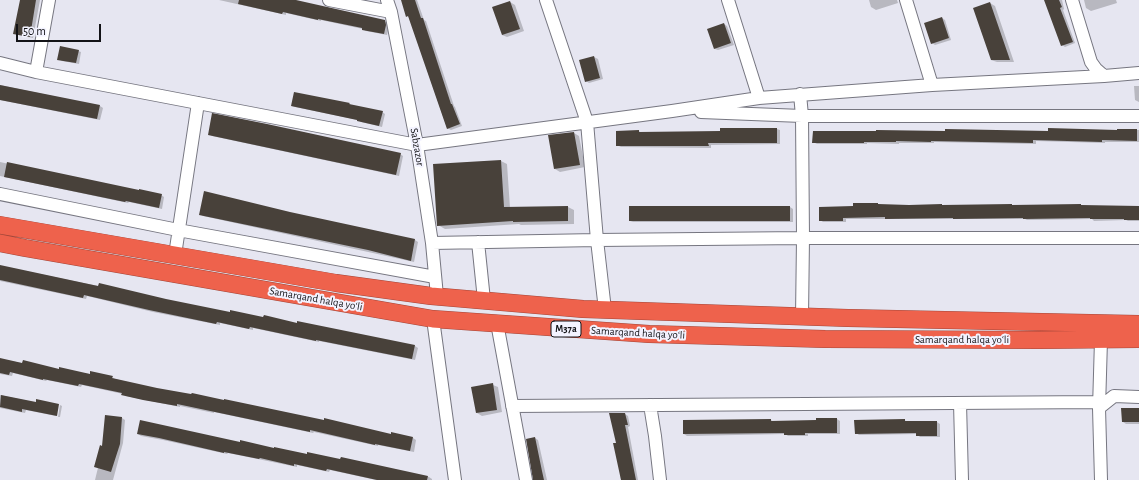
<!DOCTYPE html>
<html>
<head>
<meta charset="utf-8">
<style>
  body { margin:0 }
  #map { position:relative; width:1139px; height:480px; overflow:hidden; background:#e6e6f1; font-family:"Alegreya Sans",sans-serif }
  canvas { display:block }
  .scale { position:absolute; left:16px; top:24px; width:85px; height:18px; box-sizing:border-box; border:2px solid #131317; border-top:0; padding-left:5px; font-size:12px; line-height:14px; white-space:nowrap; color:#131317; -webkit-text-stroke:3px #f3f3ff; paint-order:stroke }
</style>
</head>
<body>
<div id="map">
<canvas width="1139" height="480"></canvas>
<div class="scale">50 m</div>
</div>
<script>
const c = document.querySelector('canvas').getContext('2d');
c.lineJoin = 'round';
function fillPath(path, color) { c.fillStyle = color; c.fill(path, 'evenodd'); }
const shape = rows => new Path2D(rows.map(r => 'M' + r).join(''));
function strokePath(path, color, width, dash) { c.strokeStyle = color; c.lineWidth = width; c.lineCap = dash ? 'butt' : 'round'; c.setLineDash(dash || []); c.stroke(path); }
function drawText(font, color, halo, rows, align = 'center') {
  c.font = font + ' "Alegreya Sans",sans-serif'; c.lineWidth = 4; c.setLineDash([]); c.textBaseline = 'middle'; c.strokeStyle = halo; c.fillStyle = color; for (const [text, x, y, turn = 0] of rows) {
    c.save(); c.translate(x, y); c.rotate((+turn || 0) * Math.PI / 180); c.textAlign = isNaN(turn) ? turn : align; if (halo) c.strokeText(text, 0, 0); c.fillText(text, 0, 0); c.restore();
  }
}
const shadow = shape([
  [21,0,40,0,33,38,18,35,15,33],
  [219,0,284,0,384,21,388,23,389,27,387,35,366,31,363,29,321,20,321,21,286,13,286,15],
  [402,0,417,0,424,20,426,21,454,106,455,107,462,126,451,130,447,128,409,17,407,16],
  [869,0,897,0,898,3,876,10,871,7],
  [1045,0,1062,0,1064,9,1063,10,1075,43,1065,47,1062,45],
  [1084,0,1116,0,1117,3,1091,11,1086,8],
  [510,2,515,5,524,31,507,37,502,35],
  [990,3,995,6,1014,62,997,62,991,60],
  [942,18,945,20,951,40,935,45,932,43],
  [724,24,727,26,734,45,718,50,715,49],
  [78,51,81,52,79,64,62,61,59,59],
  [594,57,598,59,603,79,589,83,586,81,581,61],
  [0,85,100,106,103,108,100,120,0,100],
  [1134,86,1139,86,1139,102,1135,100],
  [295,93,349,104,353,106,382,112,385,114,382,127,361,122,358,120,295,107,292,106],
  [777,129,780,130,780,144,711,145,711,148,621,147,617,145,639,131,641,133,721,132],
  [1118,130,1139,130,1139,142,1105,142,1105,143,1036,141,1036,144,934,142,934,143,899,143,899,144,867,143,867,144,817,144,813,142,1049,132,1118,131],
  [574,133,579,136,585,167,560,172,555,169],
  [209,134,400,154,403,156,399,176,212,136],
  [501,161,507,164,510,208,568,207,574,210,574,224,521,225,519,224,445,229,438,225],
  [0,162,140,192,161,195,164,197,162,209,129,202,128,203,0,176],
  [880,205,942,205,944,206,1011,205,1014,206,1139,207,1139,221,1128,221,1126,220,1094,221,1092,219,1027,220,1025,219,846,219,846,222,823,222,820,220],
  [790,207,793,209,793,222,633,222,630,221],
  [290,213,415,240,418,242,414,262,203,216,200,214],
  [0,266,231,313,415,346,418,348,415,360,319,341,319,342,253,328,253,330,220,323,220,325,153,312,87,296,86,299,0,281],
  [0,359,60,370,112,377,115,379,157,389,392,435,392,433,413,438,416,440,414,452,378,445,378,446,314,432,313,433,214,412,214,413,180,406,180,407,126,396,123,394,82,385,81,387,47,380,46,381,13,373,12,376,0,374],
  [493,385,498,387,502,412,482,416,477,413],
  [0,395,37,403,58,405,56,416,26,410,25,413,0,408],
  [60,405,62,406,60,417,58,417],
  [1139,409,1139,424,1126,424,1123,422],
  [625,414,628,416,630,426,628,427,638,480,621,480,617,444],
  [106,417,122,418,125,420,123,443,113,480,95,480,103,447],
  [817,419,837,419,840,421,840,434,808,434,808,436,788,436,785,434,687,436,684,434,684,421,771,420,774,422,817,421],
  [904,420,908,422,937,422,940,424,940,437,920,437,917,434,859,435,856,433],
  [138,434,241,443,341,460,341,458,429,477,432,479,432,480,376,480,330,470,329,472,297,465,297,467,228,453,227,454,163,440,141,436],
  [535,438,538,440,547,480,534,480,527,439]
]);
const building = shape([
  [20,0,36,0,30,37,13,34],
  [239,0,296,0,385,20,386,25,384,34,362,30,362,28,318,19,318,20,283,12,282,14,238,4],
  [401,0,415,0,421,18,423,18,451,104,452,104,460,124,447,129,408,16,406,17],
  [1044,0,1059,0,1062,7,1060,8,1073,42,1061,46],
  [510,1,520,29,502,35,492,7],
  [990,2,1010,60,991,60,973,8],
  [942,17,949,38,931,44,924,23],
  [724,23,731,43,714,49,707,29],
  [60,46,79,50,76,63,57,60],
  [594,56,600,78,585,82,579,60],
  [0,85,100,105,97,119,0,100],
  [294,92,350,103,349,104,383,111,379,126,357,121,357,120,291,106],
  [212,113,267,124,401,153,396,175,208,135],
  [720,128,777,128,777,143,708,143,709,146,616,146,616,131,639,130,639,132,720,131],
  [1048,128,1117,130,1117,129,1137,129,1137,141,1102,140,1102,142,1033,140,1033,143,931,141,931,142,896,141,896,142,864,142,864,143,812,143,813,131,876,131,876,130,945,131,945,129,1048,131],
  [574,132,580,165,554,169,548,135],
  [501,160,504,207,568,206,568,221,513,222,513,221,437,226,433,164],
  [7,162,139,190,139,189,162,194,159,208,126,201,125,202,4,177],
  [204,191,290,212,415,239,411,261,368,250,199,215],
  [853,203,878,203,878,204,909,205,942,204,942,205,1012,204,1012,205,1081,204,1081,205,1139,206,1139,220,1124,220,1124,219,1090,219,1090,218,1023,219,1023,218,953,219,953,218,885,219,885,217,843,218,843,221,819,221,819,207,853,206],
  [629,206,790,206,790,221,629,221],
  [0,265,98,286,99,283,166,299,230,312,230,310,263,317,264,315,297,323,297,321,415,345,412,359,316,340,316,341,250,327,249,329,217,322,216,324,149,310,84,295,83,298,0,280],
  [0,358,22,363,23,360,59,369,59,367,90,374,90,371,113,376,112,378,157,388,191,394,192,393,224,400,224,399,324,420,324,418,391,434,391,432,413,437,410,451,375,444,375,445,310,430,310,432,177,404,177,406,143,400,121,395,122,393,79,384,78,386,43,379,43,380,10,372,9,375,0,373],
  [493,383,497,410,476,413,471,387],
  [1,395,36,402,36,399,59,404,57,416,22,409,22,412,0,407],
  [1121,408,1139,408,1139,422,1122,422],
  [609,413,625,413,628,425,625,425,636,480,621,480,613,443,616,443],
  [105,415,122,417,120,444,111,472,94,467,100,445,102,446],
  [816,418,837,418,837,433,805,433,805,435,784,435,784,433,683,434,683,420,771,419,771,421,816,420],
  [905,419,905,421,937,421,937,436,916,436,916,433,855,434,854,420],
  [140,420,240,442,240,440,274,448,274,447,307,454,307,452,340,459,341,457,428,476,427,480,377,480,327,469,326,471,294,464,294,466,260,458,259,459,224,452,224,453,159,438,137,434],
  [535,437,542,471,544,480,533,480,526,439]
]);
const minor = shape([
  [329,0,391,12],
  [387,0,391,12,417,145,432,243,437,296],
  [546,0,587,122,597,240,605,310],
  [728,0,759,98],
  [906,0,932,85],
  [1072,0,1091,62,1096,69,1104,76,1139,73],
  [0,63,36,72,49,0],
  [36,72,417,145,672,111,759,98,932,85,1104,76],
  [800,94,802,116,803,238,802,317],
  [701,112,802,116,1139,116],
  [0,194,178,230,435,277],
  [478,242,484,300],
  [432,243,597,240,803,238,1139,238],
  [175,255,198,103],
  [433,319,455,480],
  [497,323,526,480],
  [960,403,962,480],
  [650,405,655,436,660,480],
  [512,406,1099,402],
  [1099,408,1114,396,1139,397],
  [1101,480,1099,408,1101,340]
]);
const highway = shape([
  [0,225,336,283,431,296,583,309,848,318,1139,324],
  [0,243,25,248,433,319,649,334,825,339,1039,340,1139,339]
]);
const shields = [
  [566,329,30]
];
const shieldNames = [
  ["M37a",566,329]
];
const streetNames = [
  ["Sabzazor",417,147,80],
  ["Samarqand halqa yoʻli",316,299,10],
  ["Samarqand halqa yoʻli",638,333,3],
  ["Samarqand halqa yoʻli",962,340]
];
fillPath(shadow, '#0003');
fillPath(building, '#48413a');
strokePath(minor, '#767680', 14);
strokePath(highway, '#a14639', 18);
strokePath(minor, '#fff', 12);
strokePath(highway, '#ee624c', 17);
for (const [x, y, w] of shields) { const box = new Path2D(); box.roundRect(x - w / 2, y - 8, w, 16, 3); c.fillStyle = '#f3f3ff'; c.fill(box); strokePath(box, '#131317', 1); }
drawText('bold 10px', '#131317', null, shieldNames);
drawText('11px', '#131317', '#f3f3ff', streetNames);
</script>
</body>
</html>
